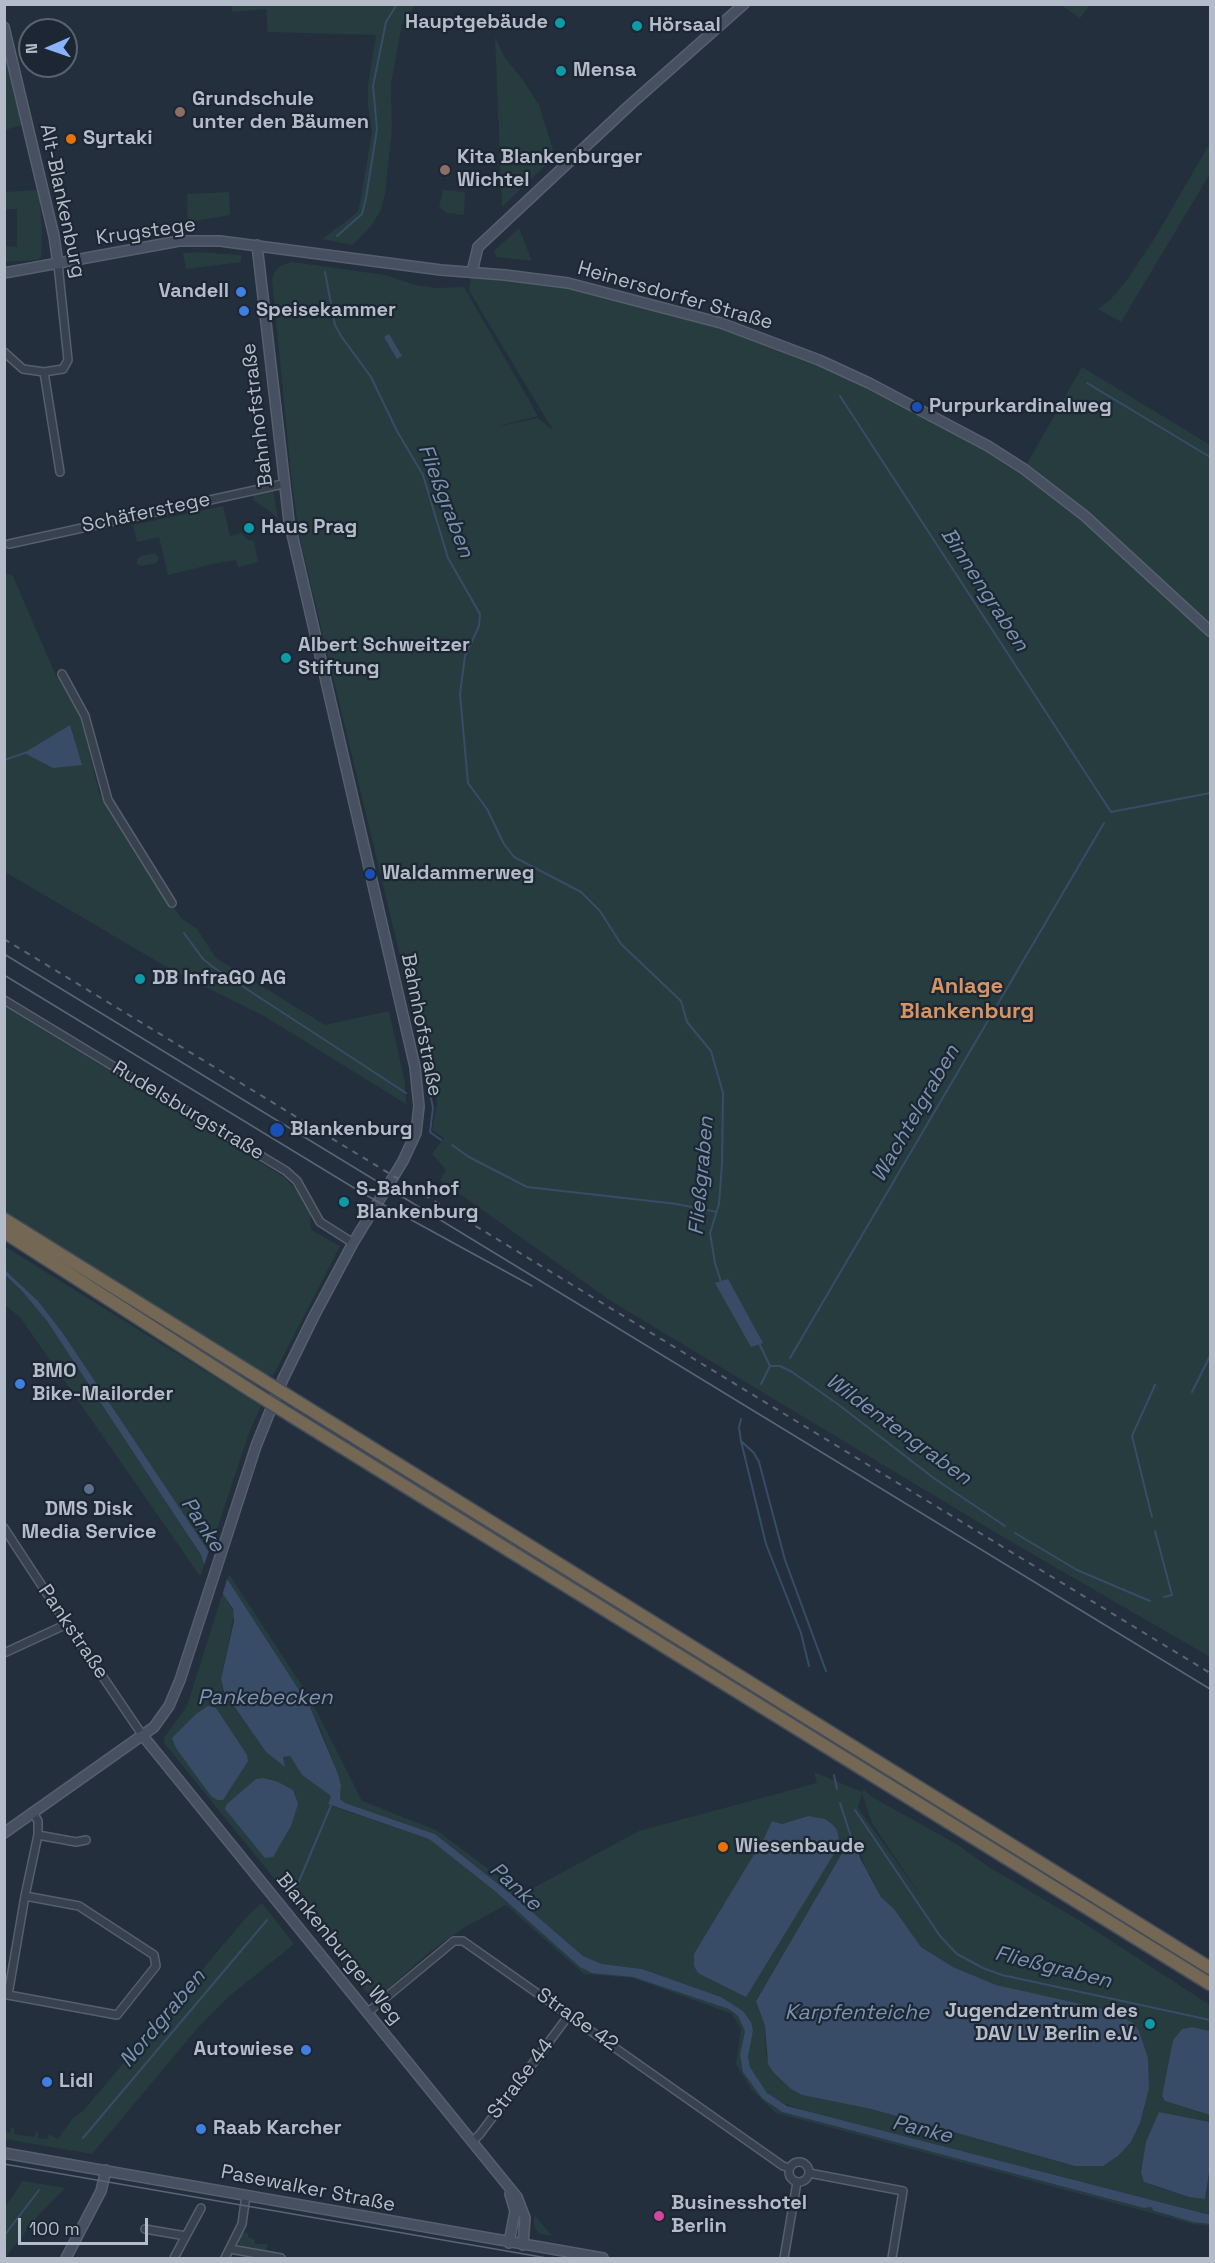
<!DOCTYPE html>
<html>
<head>
<meta charset="utf-8">
<style>
  body { margin:0 }
  #map { position:relative; width:1215px; height:2263px; overflow:hidden; background:#242f3e; font-family:"Space Grotesk",sans-serif }
  canvas { display:block }
  .frame { position:absolute; inset:0; border:6px solid #b4bcc9; pointer-events:none }
  .north { position:absolute; left:18px; top:18px; width:60px; height:60px; box-sizing:border-box; background:#1d2633; border:2px solid #59626f; border-radius:50%; rotate:268deg; font-size:16px; font-weight:700; line-height:24px; text-align:center; color:#b4bcc9 }
  .north::after { content:''; display:block; margin:auto; width:21px; height:27px; background:#8ab4f8; clip-path:polygon(50% 0,100% 100%,50% 72%,0 100%) }
  .scale { position:absolute; left:18px; top:2218px; width:130px; height:27px; box-sizing:border-box; border:3px solid #b4bcc9; border-top:0; padding-left:8px; font-size:18px; line-height:21px; white-space:nowrap; color:#b4bcc9; -webkit-text-stroke:4px #1d2633; paint-order:stroke }
</style>
</head>
<body>
<div id="map">
<canvas width="1215" height="2263"></canvas>
<div class="frame"></div>
<div class="north">N</div>
<div class="scale">100 m</div>
</div>
<script>
const c = document.querySelector('canvas').getContext('2d');
c.lineJoin = 'round';
function fillPath(path, color) { c.fillStyle = color; c.fill(path, 'evenodd'); }
const shape = rows => new Path2D(rows.map(r => 'M' + r).join(''));
function strokePath(path, color, width, dash) { c.strokeStyle = color; c.lineWidth = width; c.lineCap = dash ? 'butt' : 'round'; c.setLineDash(dash || []); c.stroke(path); }
function drawText(font, color, halo, rows, align = 'center') {
  c.font = font + ' "Space Grotesk",sans-serif'; c.lineWidth = 4.5; c.setLineDash([]); c.textBaseline = 'middle'; c.strokeStyle = halo; c.fillStyle = color; for (const [text, x, y, turn = 0] of rows) {
    c.save(); c.translate(x, y); c.rotate((+turn || 0) * Math.PI / 180); c.textAlign = isNaN(turn) ? turn : align; if (halo) c.strokeText(text, 0, 0); c.fillText(text, 0, 0); c.restore();
  }
}
const green = shape([
  [232,5,415,5,402,24,391,84,392,129,385,194,381,210,371,226,352,245,322,239,348,220,358,211,360,203,372,132,368,106,368,85,376,35,268,32,266,9,232,12],
  [1061,5,1090,5,1080,18],
  [495,37,505,58,523,80,539,105,555,156,502,207],
  [5,64,9,66,23,125,5,130],
  [1210,143,1210,174,1121,322,1098,309,1110,300,1127,280,1156,236],
  [39,190,42,232,41,257,37,260,5,262,4,216,6,246,17,247,17,209,5,209,5,192],
  [443,190,465,192,464,215,447,213,439,207],
  [229,192,230,215,188,222,187,194],
  [519,228,532,261,496,257,494,251],
  [199,252,241,255,241,262,186,269,183,253],
  [292,262,385,275,415,285,436,288,464,287,538,416,491,428,538,418,553,430,474,299,469,290,472,272,505,275,642,302,819,360,1024,469,1082,367,1210,445,1210,1657,998,1534,611,1301,440,1180,446,1170,432,1154,444,1138,432,1130,437,1104,436,1094,431,1085,299,535,291,474,272,279,275,271,280,266],
  [273,490,278,519,271,512,254,501,253,495],
  [223,506,230,536,242,533,246,539,254,541,258,562,238,567,236,560,217,563,168,575,159,537,137,542,133,525],
  [155,553,159,558,156,563,141,566,137,564,137,559,141,556],
  [12,574,57,678,62,678,82,719,99,793,181,918,197,929,216,958,325,1025,389,1011,405,1083,406,1104,264,1016,170,969,5,872,4,575],
  [69,726,81,765,73,765,25,754],
  [4,1006,284,1177,298,1192,310,1211,311,1230,340,1246,273,1376,261,1372,5,1214],
  [4,1246,261,1406,250,1430,209,1553,62,1332,38,1301,5,1270],
  [4,1275,22,1291,47,1321,156,1485,201,1556,204,1565,200,1576,20,1317,5,1305],
  [229,1574,310,1698,362,1801,436,1830,522,1894,639,1831,817,1783,814,1772,862,1792,864,1790,874,1798,958,1845,989,1867,1082,1922,1210,2005,1210,2031,1192,2027,1182,2029,1173,2040,1162,2096,1165,2101,1210,2115,1210,2122,1159,2112,1141,2173,1144,2182,1157,2187,1189,2197,1206,2197,1210,2167,1210,2215,802,2110,778,2101,767,2093,750,2067,748,2057,753,2031,743,2011,721,1997,642,1969,602,1964,583,1956,516,1898,435,1834,345,1803,340,1799,341,1785,338,1774,321,1730,310,1707,227,1580],
  [862,1793,872,1823,923,1899,858,1808],
  [808,1816,764,1838,772,1821,782,1824],
  [852,1840,860,1851,866,1870,871,1876,881,1897,894,1909,921,1947,953,1967,996,1985,1110,2016,1139,2031,1148,2058,1149,2089,1140,2123,1131,2142,1118,2156,1103,2166,1075,2166,871,2109,802,2095,791,2089,766,2056,765,2026,756,2000,848,1843],
  [223,1592,234,1614,221,1679,223,1692,266,1752,285,1766,283,1757,290,1756,302,1775,331,1796,328,1804,332,1806,429,1839,496,1892,581,1967,633,1977,729,2008,738,2016,745,2031,740,2054,772,2106,782,2112,1144,2208,1151,2207,1154,2211,1169,2216,1210,2224,1210,2226,1193,2224,776,2113,751,2089,736,2064,741,2029,732,2014,633,1978,584,1974,506,1905,465,1927,427,1954,377,1999,372,1999,165,1744,164,1738,187,1706],
  [262,1903,294,1944,227,1998,196,2030,92,2154,5,2139,5,2132,10,2133,11,2127,14,2128,14,2134,34,2137,36,2132,38,2132,38,2138,47,2139,49,2134,58,2139,73,2118,84,2110,250,1913],
  [23,2181,65,2188,42,2211,5,2258,5,2207],
  [534,2215,552,2236,538,2233,534,2225],
  [243,2232,248,2233,248,2237,255,2240,255,2244,268,2244,266,2252,241,2247,238,2241]
]);
const water = shape([
  [389,334,402,356,397,359,384,337],
  [70,725,82,765,53,768,24,753],
  [5,1270,38,1301,62,1332,231,1585,310,1707,338,1774,341,1785,340,1799,345,1803,435,1834,516,1898,583,1956,602,1964,642,1969,721,1997,743,2011,751,2022,753,2031,748,2057,750,2067,767,2093,787,2106,1210,2215,1210,2224,1193,2222,1154,2211,1151,2207,1144,2208,782,2112,762,2098,743,2072,740,2054,745,2031,738,2016,729,2009,633,1977,592,1973,580,1967,496,1892,429,1839,328,1804,331,1796,302,1775,290,1756,283,1757,285,1767,266,1752,224,1692,221,1679,234,1621,233,1609,204,1565,201,1555,47,1321,22,1291,5,1275],
  [728,1279,763,1343,751,1347,715,1283],
  [208,1706,216,1708,247,1755,248,1761,223,1800,217,1800,211,1796,176,1748,172,1738,196,1714],
  [264,1778,278,1782,293,1790,298,1804,291,1826,273,1857,265,1858,225,1809,227,1804,256,1779],
  [808,1816,825,1819,832,1824,837,1830,840,1844,746,1997,698,1973,694,1966,694,1954,764,1838,772,1821,782,1824],
  [852,1840,857,1843,860,1858,881,1897,894,1909,921,1947,953,1967,996,1985,1103,2009,1110,2016,1115,2014,1133,2023,1139,2031,1148,2058,1149,2089,1140,2123,1131,2142,1118,2156,1103,2166,1075,2166,871,2109,802,2095,791,2089,774,2073,768,2064,765,2026,756,2001,848,1843],
  [1192,2027,1210,2031,1210,2115,1165,2101,1162,2096,1173,2040,1182,2029],
  [1159,2112,1210,2122,1210,2167,1205,2199,1189,2197,1144,2182,1141,2173,1146,2142]
]);
const pier = shape([
  [210,1548,228,1576,222,1596,203,1568]
]);
const stream = shape([
  [337,236,362,214,366,198,377,129,373,86,386,22,397,4],
  [325,272,335,325,341,336,371,377,397,431,423,475,448,558,480,614,479,626,465,656,460,694,468,783,487,809,504,844,514,857,581,892,600,911,621,944,681,1001,687,1022,711,1051,723,1093,722,1164,719,1204,710,1233,715,1263,721,1282],
  [1087,383,1210,457],
  [840,396,1111,812,1210,793],
  [4,760,25,753],
  [184,933,203,959,213,967,406,1093],
  [430,1093,433,1108,430,1132,441,1140],
  [452,1145,469,1157,527,1187,677,1204,717,1212],
  [759,1343,770,1366,761,1384],
  [790,1358,1104,823],
  [771,1366,780,1366,792,1372,839,1405,935,1479,1005,1526],
  [1192,1392,1210,1356],
  [741,1419,739,1427,741,1441,766,1544,801,1633,809,1666],
  [741,1441,754,1453,759,1462,785,1560,826,1671],
  [1152,1517,1132,1436,1155,1385],
  [1155,1531,1172,1595,1164,1597],
  [1015,1533,1077,1570,1150,1601],
  [834,1775,837,1789],
  [840,1803,852,1840],
  [855,1810,940,1936,957,1954,983,1968,1002,1975,1210,2020],
  [292,1890,297,1886,332,1803],
  [83,2138,267,1920],
  [4,2236,39,2190]
]);
const street = shape([
  [4,352,23,369,44,372,63,369,68,360,58,264],
  [44,372,60,472],
  [9,544,283,484],
  [62,674,85,716,108,800,172,903],
  [4,1000,286,1171,297,1181,320,1222,353,1243],
  [4,1528,67,1624,143,1736],
  [4,1653,67,1624],
  [38,1835,76,1842,86,1840],
  [25,1896,79,1906,154,1955,156,1966,117,2015,8,1995,25,1896,38,1835,38,1821,33,1813],
  [367,2013,454,1941,463,1941,783,2166,790,2168],
  [472,2142,480,2134,569,2015],
  '789 2172a10 10 0 1 1 20 0a10 10 0 1 1-20 0Z',
  [809,2173,903,2191,892,2258],
  [145,2229,186,2236],
  [230,2249,281,2258],
  [174,2258,201,2208],
  [225,2258,242,2224,246,2195],
  [784,2258,797,2182]
]);
const secondary = shape([
  [4,27,54,236,58,264],
  [472,272,478,247,631,104,744,4],
  [4,273,179,241,220,241,441,270,505,275,568,283,721,323,819,360,869,383,988,446,1024,469,1085,516,1210,631],
  [143,1736,517,2197,525,2218,523,2245],
  [4,1833,154,1727,169,1706,180,1680,256,1446,283,1379,314,1316,353,1243,403,1161,416,1133,419,1106,415,1067,289,521,257,245],
  [4,2153,603,2258],
  [509,2243,515,2211,510,2194],
  [66,2258,101,2191,106,2170]
]);
const highway = shape([
  [4,1219,261,1379],
  [4,1232,253,1392],
  [298,1402,1210,1968],
  [290,1415,1210,1984]
]);
const tram = shape([
  [4,954,1210,1689],
  [4,975,364,1194,532,1286],
  [4,2164,547,2258]
]);
const rail = shape([
  [4,939,1210,1673]
]);
const highwayBridge = shape([
  [261,1379,298,1402],
  [253,1392,290,1415]
]);
const markers = [
  [560,23,6,"#0f9aa8"],
  [637,26,6,"#0f9aa8"],
  [561,71,6,"#0f9aa8"],
  [180,112,6,"#8d6e63"],
  [71,139,6,"#e8710a"],
  [445,170,6,"#8d6e63"],
  [241,292,6,"#3f7fe0"],
  [244,311,6,"#3f7fe0"],
  [917,407,6,"#1a4fb4"],
  [249,528,6,"#0f9aa8"],
  [286,658,6,"#0f9aa8"],
  [370,874,6,"#1a4fb4"],
  [140,979,6,"#0f9aa8"],
  [277,1130,8,"#1a4fb4"],
  [344,1202,6,"#0f9aa8"],
  [20,1384,6,"#3f7fe0"],
  [89,1489,6,"#5c6f8a"],
  [723,1847,6,"#e8710a"],
  [1150,2024,6,"#0f9aa8"],
  [306,2050,6,"#3f7fe0"],
  [47,2082,6,"#3f7fe0"],
  [201,2129,6,"#3f7fe0"],
  [659,2216,6,"#d1479c"]
];
const poiNames = [
  ["Hauptgebäude",548,23,"right"],
  ["Hörsaal",649,26],
  ["Mensa",573,71],
  ["Grundschule",192,100],
  ["unter den Bäumen",192,123],
  ["Syrtaki",83,139],
  ["Kita Blankenburger",457,158],
  ["Wichtel",457,181],
  ["Vandell",229,292,"right"],
  ["Speisekammer",256,311],
  ["Purpurkardinalweg",929,407],
  ["Haus Prag",261,528],
  ["Albert Schweitzer",298,646],
  ["Stiftung",298,669],
  ["Waldammerweg",382,874],
  ["DB InfraGO AG",152,979],
  ["Blankenburg",290,1130],
  ["S-Bahnhof",356,1190],
  ["Blankenburg",356,1213],
  ["BMO",32,1372],
  ["Bike-Mailorder",32,1395],
  ["DMS Disk",89,1510,"center"],
  ["Media Service",89,1533,"center"],
  ["Wiesenbaude",735,1847],
  ["Jugendzentrum des",1138,2012,"right"],
  ["DAV LV Berlin e.V.",1138,2035,"right"],
  ["Autowiese",294,2050,"right"],
  ["Lidl",59,2082],
  ["Raab Karcher",213,2129],
  ["Businesshotel",671,2204],
  ["Berlin",671,2227]
];
const streetNames = [
  ["Alt-Blankenburg",62,201,78],
  ["Krugstege",146,232,-8],
  ["Heinersdorfer Straße",675,296,16],
  ["Bahnhofstraße",258,415,-97],
  ["Schäferstege",146,513,-12],
  ["Bahnhofstraße",421,1025,79],
  ["Rudelsburgstraße",188,1111,31],
  ["Pankstraße",73,1632,56],
  ["Blankenburger Weg",339,1949,51],
  ["Straße 42",577,2020,35],
  ["Straße 44",521,2079,-53],
  ["Pasewalker Straße",308,2189,11]
];
const waterNames = [
  ["Fließgraben",445,501,69],
  ["Binnengraben",984,590,57],
  ["Wachtelgraben",916,1114,-60],
  ["Fließgraben",702,1176,-85],
  ["Wildentengraben",898,1430,36],
  ["Panke",202,1525,57],
  ["Pankebecken",265,1698],
  ["Panke",515,1887,42],
  ["Fließgraben",1053,1968,14],
  ["Karpfenteiche",857,2013],
  ["Nordgraben",163,2019,-50],
  ["Panke",922,2130,14]
];
const quarterNames = [
  ["Anlage",967,987],
  ["Blankenburg",967,1012]
];
fillPath(green, '#263c3f');
fillPath(water, '#394c67');
fillPath(pier, '#242f3e');
strokePath(stream, '#394c67', 2);
strokePath(street, '#565f6c', 10);
strokePath(secondary, '#565f6c', 12);
strokePath(highway, '#434c59', 15);
strokePath(street, '#38414e', 7);
strokePath(secondary, '#465061', 9);
strokePath(highway, '#746855', 12);
strokePath(tram, '#5a6575', 1.5);
strokePath(rail, '#5a6575', 2, [6, 6]);
strokePath(highwayBridge, '#434c59', 15, []);
strokePath(highwayBridge, '#746855', 12);
for (const [x, y, r, color] of markers) { const dot = new Path2D(); dot.arc(x, y, r, 0, 2 * Math.PI); c.fillStyle = color; c.fill(dot); strokePath(dot, '#1d2633', 2); }
drawText('bold 20px', '#b4bcc9', '#1d2633', poiNames, 'left');
drawText('20px', '#b4bcc9', '#1d2633', streetNames);
drawText('italic 21px', '#7c92b1', '#1d2633', waterNames);
drawText('bold 22px', '#d59563', '#1d2633', quarterNames);
</script>
</body>
</html>
